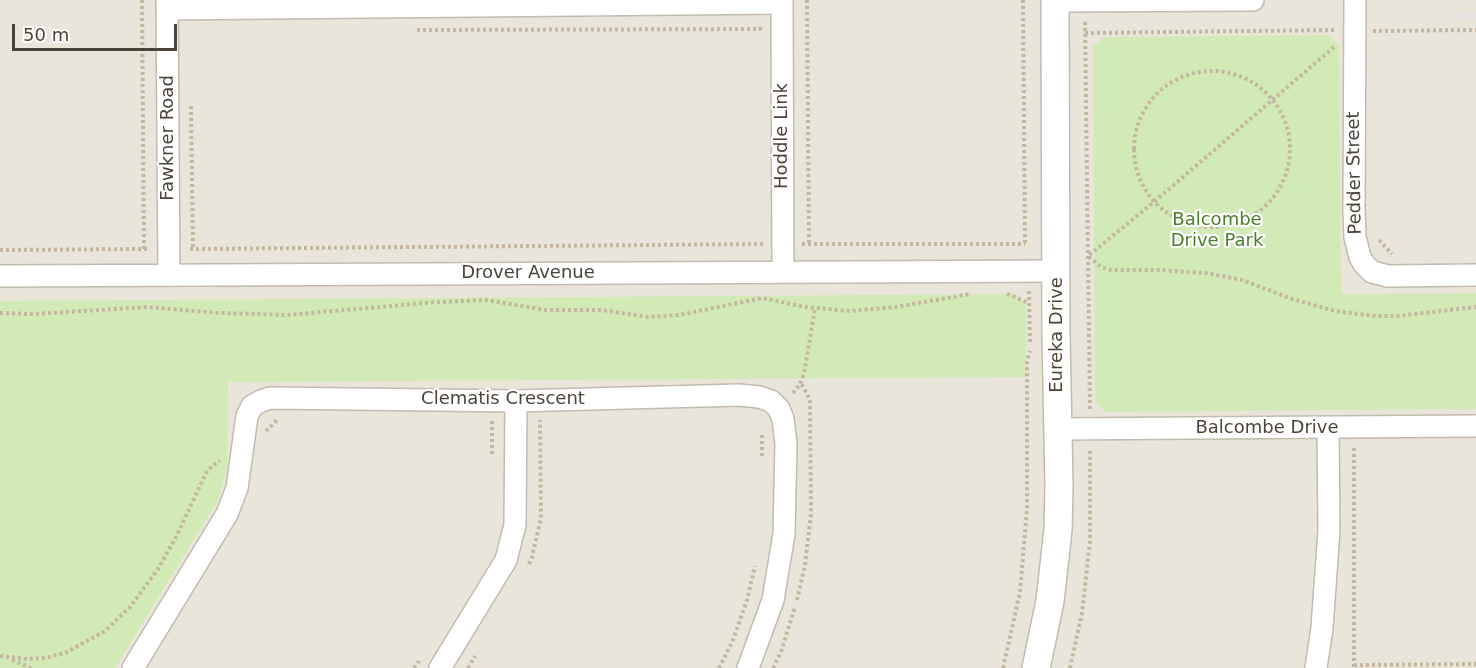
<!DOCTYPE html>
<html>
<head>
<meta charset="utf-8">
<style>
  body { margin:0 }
  #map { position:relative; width:1476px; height:668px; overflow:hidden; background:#f6f3ec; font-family:"DejaVu Sans",sans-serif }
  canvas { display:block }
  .scale { position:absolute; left:12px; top:24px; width:165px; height:27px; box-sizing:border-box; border:3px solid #4b4439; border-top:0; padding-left:8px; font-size:18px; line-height:21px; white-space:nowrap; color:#4b4439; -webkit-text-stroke:4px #fff; paint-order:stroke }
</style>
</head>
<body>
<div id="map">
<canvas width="1476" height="668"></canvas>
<div class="scale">50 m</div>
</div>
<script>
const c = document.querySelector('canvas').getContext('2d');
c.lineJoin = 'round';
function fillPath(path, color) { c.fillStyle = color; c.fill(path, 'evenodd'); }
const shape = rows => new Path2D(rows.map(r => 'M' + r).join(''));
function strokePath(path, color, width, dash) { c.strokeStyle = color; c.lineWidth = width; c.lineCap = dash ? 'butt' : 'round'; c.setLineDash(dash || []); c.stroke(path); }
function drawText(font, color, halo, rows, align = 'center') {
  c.font = font + ' "DejaVu Sans",sans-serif'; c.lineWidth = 4.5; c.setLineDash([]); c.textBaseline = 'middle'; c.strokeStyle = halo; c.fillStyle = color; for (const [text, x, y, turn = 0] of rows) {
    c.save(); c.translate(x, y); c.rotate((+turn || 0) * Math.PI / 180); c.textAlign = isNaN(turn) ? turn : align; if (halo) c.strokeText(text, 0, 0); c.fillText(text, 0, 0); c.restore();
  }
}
const residential = shape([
  [0,0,1476,0,1476,668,0,668]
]);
const green = shape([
  [1328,35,1339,45,1341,294,1476,293,1476,409,1105,412,1095,402,1093,47,1103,37],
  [1015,294,1026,304,1026,377,228,382,227,467,218,500,115,668,0,668,0,301]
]);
const parking = shape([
  [1448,13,1476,13,1476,20,1448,20]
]);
const path = shape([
  [142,0,144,251],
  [807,0,809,244],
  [1023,0,1025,245],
  [1085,22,1090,410],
  [417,30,760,29,760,26],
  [1373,31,1476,30],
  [1085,33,1336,30],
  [1334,47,1154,202,1088,256,1101,267,1111,270,1157,270,1206,273,1242,280,1292,299,1335,311,1376,316,1397,316,1476,307],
  '1134 149a78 78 0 1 1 156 0a78 78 0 1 1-156 0Z',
  [191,106,193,249],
  [1379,240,1392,254],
  [802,244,1025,244],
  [190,249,764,244],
  [0,250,149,249],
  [1029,291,1030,343],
  [1007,294,1029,303],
  [0,313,34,314,148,307,220,313,287,315,437,302,486,300,546,310,601,310,648,317,679,315,762,298,805,307,850,311,896,307,970,294],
  [793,393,800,384,804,374,815,308],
  [266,431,278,419],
  [762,435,762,457],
  [1354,448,1354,668],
  [492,454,492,419],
  [529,564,532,557,541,518,540,420],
  [797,600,805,565,811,514,810,400,801,383],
  [0,656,27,659,45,658,65,653,105,631,130,607,158,569,177,535,206,473,213,465,220,461],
  [12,660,31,668],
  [1354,665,1476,664],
  [414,668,419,661],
  [468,668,475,656],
  [719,668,733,640,747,600,755,566],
  [773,668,781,652,795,607],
  [1003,668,1020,592,1027,509,1027,362,1030,351],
  [1070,668,1082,613,1090,541,1090,448]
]);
const minor = shape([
  [167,0,169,275],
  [782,0,783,272],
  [1355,0,1354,212,1355,237,1360,257,1364,264,1372,272,1388,276,1476,275],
  [1055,1,1253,0],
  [167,9,782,3],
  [0,276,1057,271],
  [1058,429,1476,426],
  [133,668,227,514,237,488,247,416,252,406,261,401,270,398,516,401,739,395,759,397,771,401,779,409,783,419,786,443,784,534,773,600,748,668],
  [440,668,506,560,515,525,516,401],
  [1316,668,1322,628,1329,530,1328,428]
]);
const tertiary = shape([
  [1036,668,1050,601,1058,530,1059,486,1056,335,1055,0]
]);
const streetNames = [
  ["Hoddle Link",782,136,-90],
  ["Fawkner Road",168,138,-90],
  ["Pedder Street",1355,173,-91],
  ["Drover Avenue",528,273],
  ["Eureka Drive",1057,335,-90],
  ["Clematis Crescent",503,399],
  ["Balcombe Drive",1267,428]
];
const parkNames = [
  ["Balcombe",1217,220],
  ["Drive Park",1217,241]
];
fillPath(residential, '#eae5da');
fillPath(green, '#d2eab5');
fillPath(parking, '#e5e3e0');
strokePath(minor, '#c2bbae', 24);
strokePath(tertiary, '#c2bbae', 30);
strokePath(path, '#c4b79f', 4, [3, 3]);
strokePath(minor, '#fff', 21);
strokePath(tertiary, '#fff', 27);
drawText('18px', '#4b4439', '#fff', streetNames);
drawText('18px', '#4a7f2a', '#fff', parkNames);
</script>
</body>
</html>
